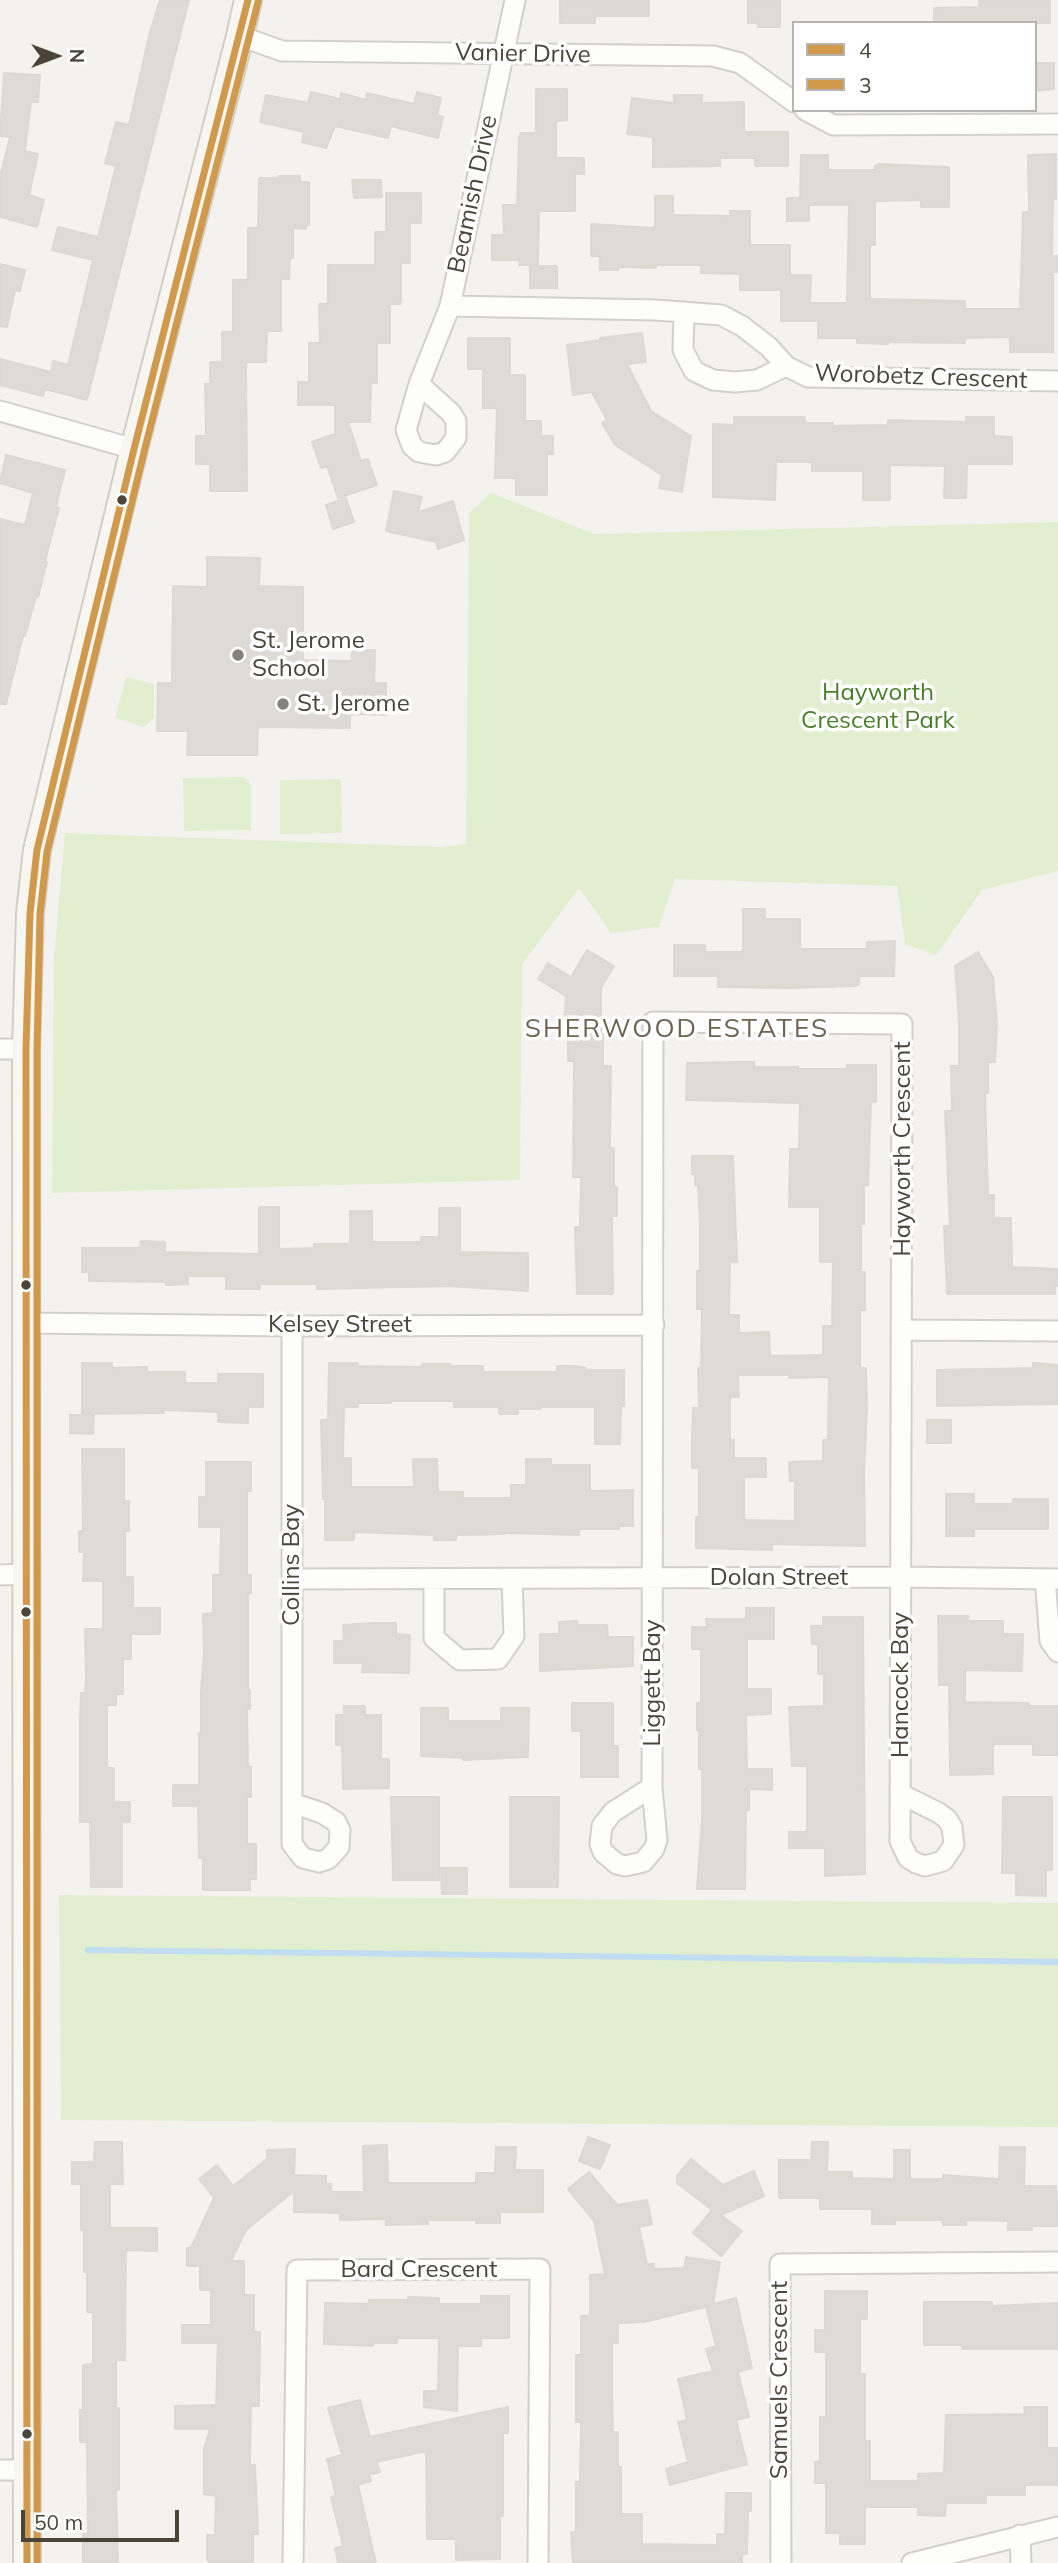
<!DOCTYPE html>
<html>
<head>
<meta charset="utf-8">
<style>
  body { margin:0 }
  #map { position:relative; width:1058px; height:2563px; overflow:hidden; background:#f4f2ee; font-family:Mulish,sans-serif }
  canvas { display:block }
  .legend { position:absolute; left:792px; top:21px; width:245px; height:91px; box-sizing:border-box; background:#fff; border:2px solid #b7b4b0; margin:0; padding:9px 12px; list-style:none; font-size:21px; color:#4b4439 }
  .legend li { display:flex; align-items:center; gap:14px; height:35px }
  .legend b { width:35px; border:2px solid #b7b4b0 }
  .north { position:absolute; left:21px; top:21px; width:70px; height:70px; -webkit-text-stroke:5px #fff; paint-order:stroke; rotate:90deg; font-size:19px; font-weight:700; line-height:28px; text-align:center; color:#4b4439 }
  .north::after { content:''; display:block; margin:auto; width:24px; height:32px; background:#4b4439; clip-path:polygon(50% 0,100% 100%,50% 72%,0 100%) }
  .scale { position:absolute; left:21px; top:2510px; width:158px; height:32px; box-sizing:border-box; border:4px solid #4b4439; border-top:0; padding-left:9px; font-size:21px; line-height:24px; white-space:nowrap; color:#4b4439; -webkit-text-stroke:5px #fff; paint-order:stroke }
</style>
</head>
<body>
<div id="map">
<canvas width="1058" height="2563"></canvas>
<ul class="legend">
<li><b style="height:9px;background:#d1994b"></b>4</li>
<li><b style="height:9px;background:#d1994b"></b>3</li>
</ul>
<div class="north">N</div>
<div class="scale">50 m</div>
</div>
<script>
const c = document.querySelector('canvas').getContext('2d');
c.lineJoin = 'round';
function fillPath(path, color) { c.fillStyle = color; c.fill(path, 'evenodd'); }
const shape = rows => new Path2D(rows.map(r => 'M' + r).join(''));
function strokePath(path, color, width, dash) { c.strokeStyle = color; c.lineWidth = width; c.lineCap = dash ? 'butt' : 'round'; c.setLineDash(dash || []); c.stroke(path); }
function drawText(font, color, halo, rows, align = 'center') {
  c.font = font + ' Mulish,sans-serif'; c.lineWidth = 7; c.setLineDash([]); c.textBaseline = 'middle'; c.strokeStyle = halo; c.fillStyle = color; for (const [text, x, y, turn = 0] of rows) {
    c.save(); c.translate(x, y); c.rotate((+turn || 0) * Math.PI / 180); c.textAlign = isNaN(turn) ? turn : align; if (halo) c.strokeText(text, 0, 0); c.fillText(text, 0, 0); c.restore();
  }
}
const green = shape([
  [491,493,594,534,1058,522,1058,871,982,890,936,955,905,944,897,886,675,879,659,927,611,933,579,888,522,964,520,1180,52,1193,54,958,65,833,442,847,466,844,469,513],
  [126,677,154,684,154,718,144,727,115,718],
  [244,777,251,785,251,830,184,831,183,778],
  [341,779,342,833,280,834,280,780],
  [59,1895,1058,1903,1058,2127,61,2120]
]);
const stream = shape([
  [88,1950,1058,1962]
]);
const building = shape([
  [160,0,189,0,87,400,45,389,43,396,0,385,0,359,51,372,53,361,68,365,93,260,52,250,58,227,98,237,116,166,105,163,116,122,129,125,149,36,160,0],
  [560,0,649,0,649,16,595,16,595,23,560,23,560,0],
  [748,0,780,0,780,27,758,27,758,23,748,23,748,0],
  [979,0,1050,0,1050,23,934,23,934,8,979,7,979,0],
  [1035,63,1054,63,1054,89,1035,91,1035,63],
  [4,73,40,75,38,102,31,102,25,151,38,154,29,195,44,200,37,227,0,217,0,177,10,137,0,136,4,73],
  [536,89,567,89,567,120,556,121,556,158,584,158,584,174,575,174,575,211,539,211,538,265,519,265,520,260,492,260,492,235,504,235,503,205,517,205,519,137,521,133,536,133,536,89],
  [311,92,340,99,341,93,366,100,367,93,414,104,417,92,441,98,437,115,443,117,438,138,391,126,388,138,335,126,326,148,302,142,304,132,260,122,266,95,308,103,311,92],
  [674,95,702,95,702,103,744,102,744,132,788,132,788,166,755,166,755,158,720,158,720,166,653,167,653,137,627,134,632,98,674,103,674,95],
  [1056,154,1056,199,1053,199,1052,256,1057,256,1057,272,1053,272,1053,352,1010,352,1010,337,965,338,965,343,889,342,888,344,857,343,857,338,818,338,818,321,781,321,781,290,740,290,740,274,701,273,701,265,656,265,656,268,618,267,618,270,600,270,600,256,591,256,591,224,655,228,655,196,673,196,673,215,730,216,730,211,750,211,750,245,790,245,790,275,811,275,810,303,847,303,849,205,809,205,809,221,787,221,787,198,800,198,801,155,828,155,828,170,875,170,875,166,879,164,949,167,949,207,921,207,921,200,875,201,875,245,870,245,870,299,965,301,965,309,1020,309,1023,212,1029,212,1028,155,1056,154],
  [278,176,300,176,300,182,309,182,309,225,306,225,306,229,293,228,293,258,290,258,289,279,281,279,281,331,267,331,266,362,246,362,247,491,210,491,210,464,196,464,196,436,206,436,205,384,210,384,210,362,222,362,222,332,233,332,233,280,248,280,248,228,258,228,259,178,278,178,278,176],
  [352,180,381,180,382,197,354,198,352,180],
  [386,193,421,193,421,223,410,223,410,263,401,263,401,301,400,304,390,304,390,343,377,343,377,383,371,383,370,422,348,422,361,461,368,459,377,485,338,498,327,466,321,468,312,442,335,434,335,405,298,405,298,382,309,382,309,343,320,343,319,304,328,304,328,265,375,265,375,232,386,232,386,193],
  [0,264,25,270,20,291,15,290,7,327,0,326,0,264],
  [530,266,557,266,557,288,530,288,530,266],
  [642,333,646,362,627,364,651,411,691,436,682,492,659,488,662,475,615,445,602,423,607,420,592,392,573,395,567,345,600,340,600,338,642,333],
  [468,338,510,338,510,375,525,375,525,421,541,421,541,436,553,436,553,454,547,454,547,495,516,495,516,478,495,478,497,408,483,408,483,369,468,369,468,338],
  [734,417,805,417,805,423,833,423,833,426,888,425,888,420,966,422,966,417,994,417,994,436,1012,437,1012,464,967,464,966,498,944,498,945,466,890,465,890,500,863,500,863,471,812,471,812,462,776,462,775,500,713,497,713,424,734,425,734,417],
  [6,455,65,470,56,507,59,508,45,561,47,562,38,597,36,597,25,636,23,636,6,704,0,704,0,519,25,525,33,493,0,483,6,455],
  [394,491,422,497,418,512,453,501,464,540,438,549,436,542,386,531,394,491],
  [346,498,354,522,333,529,326,505,346,498],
  [207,557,260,558,259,586,303,587,303,660,352,661,352,650,375,650,374,683,386,683,386,715,350,714,350,728,258,727,257,755,187,755,188,731,157,731,158,683,172,683,173,586,207,587,207,557],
  [743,909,765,909,765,919,800,919,800,949,867,949,867,942,895,941,894,976,859,976,859,984,855,986,790,988,718,987,718,976,674,976,674,945,705,945,705,952,743,952,743,909],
  [587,950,614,966,601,988,601,1034,603,1034,603,1066,611,1066,610,1148,614,1148,614,1187,617,1187,617,1216,612,1216,613,1294,577,1294,575,1227,580,1227,581,1177,573,1177,574,1061,568,1061,568,1026,564,1025,566,996,538,979,548,963,571,977,587,950],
  [978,952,993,977,997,1025,995,1062,988,1062,988,1093,985,1093,988,1195,994,1195,994,1218,1011,1218,1012,1267,1058,1269,1058,1286,1055,1286,1055,1294,947,1294,944,1226,950,1226,945,1111,952,1111,951,1066,959,1066,959,1020,955,966,978,952],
  [737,1062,754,1062,754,1067,798,1067,798,1069,847,1069,847,1065,876,1065,876,1102,871,1102,868,1185,864,1185,864,1224,861,1224,861,1272,865,1272,865,1310,860,1310,860,1368,866,1368,867,1409,864,1470,865,1546,772,1544,772,1550,696,1548,696,1517,699,1517,699,1468,692,1468,692,1440,693,1408,699,1408,698,1368,701,1368,702,1309,697,1309,697,1271,700,1271,700,1224,698,1185,695,1185,695,1174,692,1174,692,1156,733,1156,737,1262,730,1262,729,1315,739,1315,739,1333,769,1332,770,1356,823,1355,823,1326,832,1326,833,1262,820,1262,820,1207,789,1207,790,1149,799,1149,800,1103,686,1100,687,1063,737,1062],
  [738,1375,789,1375,789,1378,829,1377,828,1440,823,1440,823,1461,789,1462,790,1481,795,1481,795,1521,744,1520,744,1477,766,1477,766,1458,734,1458,734,1440,730,1440,730,1397,739,1397,738,1375],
  [259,1207,279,1207,279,1249,314,1248,314,1244,350,1244,350,1211,372,1211,372,1242,421,1242,421,1237,439,1237,439,1208,460,1208,460,1252,528,1253,528,1291,448,1286,317,1289,317,1284,260,1284,260,1289,226,1289,226,1276,188,1276,188,1284,166,1285,166,1282,89,1281,89,1272,82,1272,82,1248,140,1248,141,1241,165,1242,165,1252,259,1254,259,1207],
  [82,1363,112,1363,112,1368,147,1367,147,1372,185,1372,185,1383,218,1383,218,1374,263,1374,263,1407,248,1407,248,1423,218,1422,218,1412,164,1410,164,1413,82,1414,82,1363],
  [329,1363,358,1363,358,1366,422,1367,422,1364,450,1364,450,1366,483,1366,483,1372,557,1372,557,1366,575,1366,586,1368,586,1370,624,1370,624,1406,621,1406,620,1444,595,1444,595,1407,541,1407,541,1409,518,1409,518,1414,499,1414,499,1407,454,1407,454,1401,391,1401,391,1403,358,1403,358,1407,344,1407,343,1458,351,1458,351,1487,414,1487,413,1459,437,1459,438,1492,463,1492,463,1498,511,1498,511,1485,526,1485,526,1459,551,1459,551,1465,590,1465,590,1491,633,1490,633,1526,619,1526,619,1529,579,1529,579,1535,504,1533,504,1534,456,1535,456,1540,434,1540,434,1535,354,1532,354,1540,325,1540,325,1499,323,1499,321,1420,328,1420,329,1363],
  [1033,1363,1058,1365,1058,1404,937,1406,937,1370,1033,1368,1033,1363],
  [70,1415,94,1415,93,1434,70,1433,70,1415],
  [927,1420,951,1420,951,1443,927,1443,927,1420],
  [82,1449,124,1449,124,1501,129,1501,129,1531,125,1531,125,1577,133,1577,133,1608,160,1608,160,1634,131,1634,131,1659,123,1659,123,1694,116,1694,116,1705,107,1705,107,1768,114,1768,114,1802,130,1802,130,1822,122,1822,122,1887,91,1887,90,1822,80,1822,80,1719,81,1693,85,1693,86,1680,85,1629,103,1629,103,1581,83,1581,84,1552,79,1552,79,1531,83,1531,82,1449],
  [206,1462,251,1462,251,1491,247,1491,247,1575,251,1575,251,1593,248,1593,248,1690,250,1690,250,1709,247,1709,248,1767,251,1767,251,1797,247,1797,247,1844,256,1844,256,1879,250,1879,250,1890,203,1890,203,1858,199,1858,198,1806,173,1806,173,1785,199,1785,199,1733,201,1733,201,1691,204,1652,203,1614,213,1613,213,1575,220,1575,221,1527,199,1527,199,1497,206,1497,206,1462],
  [946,1494,974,1494,974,1504,1013,1504,1013,1499,1048,1499,1048,1529,974,1529,974,1536,946,1536,946,1494],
  [746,1608,774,1608,774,1639,747,1639,747,1689,771,1689,771,1714,746,1715,747,1769,772,1769,772,1790,749,1789,749,1810,746,1810,745,1889,697,1889,702,1819,702,1769,699,1769,699,1730,697,1730,697,1703,701,1703,701,1649,692,1649,692,1627,707,1627,706,1619,746,1619,746,1608],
  [938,1616,968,1616,968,1621,1003,1621,1003,1634,1023,1634,1022,1671,965,1670,965,1702,1029,1703,1029,1706,1058,1706,1058,1755,1033,1755,1033,1744,993,1744,993,1774,950,1775,949,1685,939,1685,938,1616],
  [823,1617,863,1617,865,1874,825,1876,825,1848,789,1848,789,1832,807,1832,807,1766,792,1766,789,1707,824,1706,824,1674,818,1674,818,1644,812,1644,811,1626,823,1626,823,1617],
  [577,1621,577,1625,607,1625,608,1637,633,1637,633,1666,540,1671,540,1634,559,1634,559,1622,577,1621],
  [373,1623,396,1623,396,1634,410,1635,409,1673,362,1672,363,1663,334,1663,334,1641,344,1641,343,1625,373,1623],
  [572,1703,613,1703,613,1746,618,1746,618,1777,581,1777,581,1731,572,1731,572,1703],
  [344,1706,365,1706,365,1715,381,1715,381,1759,389,1759,389,1788,343,1789,342,1745,336,1745,336,1715,344,1715,344,1706],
  [421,1708,448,1708,448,1721,501,1721,501,1708,529,1708,528,1757,463,1760,463,1758,421,1756,421,1708],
  [391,1797,439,1797,439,1880,393,1880,391,1797],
  [510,1797,559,1797,558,1887,510,1887,510,1797],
  [1003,1797,1052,1797,1052,1870,1046,1870,1046,1896,1016,1895,1016,1873,1002,1873,1003,1797],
  [441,1868,467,1868,467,1894,442,1894,441,1868],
  [588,2137,610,2145,600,2169,579,2161,588,2137],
  [95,2142,122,2142,123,2184,110,2184,110,2228,157,2228,157,2251,126,2250,125,2360,116,2360,116,2408,119,2408,119,2490,116,2490,118,2563,83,2563,83,2534,88,2534,87,2442,80,2442,80,2410,83,2410,83,2365,93,2364,93,2312,87,2312,87,2272,84,2272,84,2230,81,2230,81,2184,72,2184,72,2162,94,2162,95,2142],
  [812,2142,828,2142,827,2172,852,2172,852,2178,894,2179,894,2150,910,2150,910,2179,943,2179,943,2175,999,2179,1000,2147,1025,2147,1024,2186,1056,2186,1058,2226,1032,2226,1032,2230,1008,2230,1008,2221,966,2220,966,2225,943,2225,943,2220,895,2220,895,2224,872,2224,872,2209,820,2209,820,2198,779,2198,779,2160,811,2160,812,2142],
  [387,2145,388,2183,476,2183,476,2173,495,2173,496,2147,516,2147,515,2170,543,2170,543,2212,500,2212,500,2223,476,2223,476,2220,428,2220,428,2224,386,2225,386,2219,340,2220,340,2213,294,2212,294,2191,246,2230,231,2261,244,2261,244,2295,254,2295,254,2332,260,2332,259,2406,251,2406,250,2465,255,2465,258,2534,253,2534,253,2563,209,2563,209,2560,207,2560,207,2535,215,2535,216,2496,204,2494,204,2449,210,2429,175,2429,175,2406,216,2405,218,2343,182,2343,182,2325,211,2325,211,2290,200,2290,200,2266,187,2266,187,2248,191,2248,214,2198,199,2179,217,2165,233,2186,267,2159,267,2150,295,2149,294,2175,326,2176,326,2184,331,2184,331,2192,364,2192,363,2146,387,2145],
  [691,2159,723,2185,754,2171,764,2196,721,2215,742,2231,721,2256,693,2233,712,2210,677,2183,677,2176,691,2159],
  [589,2172,617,2205,647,2200,652,2224,639,2227,647,2264,654,2264,654,2269,684,2268,686,2257,720,2262,713,2304,736,2298,752,2368,738,2372,749,2417,736,2420,747,2464,670,2485,666,2469,688,2462,678,2422,687,2420,678,2379,713,2371,706,2349,716,2346,706,2307,644,2322,618,2323,618,2343,612,2343,612,2390,613,2432,618,2432,618,2467,621,2467,621,2514,642,2514,642,2544,717,2545,717,2534,725,2534,726,2493,751,2493,751,2511,748,2511,747,2554,742,2554,742,2563,573,2563,571,2532,576,2532,576,2482,580,2482,581,2422,576,2422,576,2355,581,2355,581,2316,590,2316,590,2275,605,2274,594,2221,568,2189,589,2172],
  [825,2291,867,2291,867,2319,860,2319,860,2374,865,2374,865,2441,870,2441,870,2481,918,2481,918,2474,944,2473,946,2415,1025,2414,1024,2407,1047,2407,1047,2448,1058,2448,1058,2485,1025,2485,1025,2495,986,2495,986,2503,946,2503,945,2516,918,2515,918,2507,865,2507,865,2544,840,2544,840,2533,826,2533,826,2483,815,2483,815,2462,820,2461,820,2417,826,2417,826,2352,815,2352,815,2330,825,2330,825,2291],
  [481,2296,509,2296,509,2338,481,2338,481,2346,458,2346,457,2411,424,2407,424,2391,438,2391,439,2338,397,2338,397,2343,373,2343,373,2346,324,2344,325,2303,369,2304,369,2300,408,2300,408,2297,439,2298,439,2304,481,2304,481,2296],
  [924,2302,992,2302,992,2306,1058,2303,1058,2349,962,2349,962,2345,924,2345,924,2302],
  [360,2400,370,2437,508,2407,508,2433,503,2433,503,2516,500,2516,500,2559,456,2560,456,2539,427,2539,426,2451,377,2462,380,2472,369,2475,371,2481,358,2485,376,2563,338,2563,335,2548,343,2546,331,2497,336,2496,327,2459,342,2455,328,2408,360,2400]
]);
const street = shape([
  [240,36,282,51,713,56,740,63,794,102],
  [805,110,833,125,1058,124],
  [450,306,656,310,721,315,742,326,769,347,786,366,808,377,1058,381],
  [684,312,683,350,694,371,713,380,735,382,757,380,786,366],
  [419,384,451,413,456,421,456,438,445,452,436,455,419,452,412,446,406,430,419,384,450,306,515,0],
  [0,411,134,449],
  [0,1049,26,1049],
  [26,1323,292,1326,654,1325],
  [292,1326,292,1844,303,1858,319,1862,328,1859,339,1847,340,1830,336,1822,322,1813,292,1803],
  [903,1330,1058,1331],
  [0,1575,27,1574],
  [293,1579,901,1577,1058,1579],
  [434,1579,434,1638,460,1660,498,1659,514,1636,512,1579],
  [1045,1579,1050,1641,1058,1652],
  [652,1787,613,1812,602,1826,600,1844,603,1852,617,1864,625,1866,643,1862,654,1849,657,1840,652,1787,653,1022,902,1024,900,1841,908,1858,916,1863,925,1866,943,1861,954,1845,952,1827,947,1819,939,1813,901,1794],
  [0,2470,28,2470],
  [1020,2535,1021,2563],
  [293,2563,297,2270,540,2269,538,2563],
  [781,2563,780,2264,1058,2262],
  [912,2563,1058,2527]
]);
const secondary = shape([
  [27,2563,26,1049,30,913,37,850,134,449,240,36,248,0]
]);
const bus1 = shape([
  [27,2563,26,1049,30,913,37,850,134,449,248,0]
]);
const bus2 = shape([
  [37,2563,37,1049,40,914,47,852,144,452,258,2]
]);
const markers = [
  [122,500,6,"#4b4439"],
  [238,655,7,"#868178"],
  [283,704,7,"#868178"],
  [26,1285,6,"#4b4439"],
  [26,1612,6,"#4b4439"],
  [27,2434,6,"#4b4439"]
];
const streetNames = [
  ["Vanier Drive",523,54,1],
  ["Beamish Drive",473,194,-78],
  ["Worobetz Crescent",921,377,2],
  ["Hayworth Crescent",903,1149,-90],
  ["Kelsey Street",340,1325],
  ["Collins Bay",292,1565,-90],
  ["Dolan Street",779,1578],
  ["Liggett Bay",653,1683,-90],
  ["Hancock Bay",901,1685,-90],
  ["Bard Crescent",419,2270],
  ["Samuels Crescent",780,2380,-90]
];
const poiNames = [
  ["St. Jerome",252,641],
  ["School",252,669],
  ["St. Jerome",297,704]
];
const parkNames = [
  ["Hayworth",878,693],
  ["Crescent Park",878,721]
];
const neighbourhoodNames = [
  ["SHERWOOD ESTATES",677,1029]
];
fillPath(green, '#e1eecf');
strokePath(stream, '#c0ddf1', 6);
fillPath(building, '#dedbd6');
strokePath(building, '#dcd9d4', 2);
strokePath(street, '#d2d0cb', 23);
strokePath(secondary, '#d3cfc5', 30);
strokePath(street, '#fdfdfc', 19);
strokePath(secondary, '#f7f6f1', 26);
strokePath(bus1, '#d1994b', 7);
strokePath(bus2, '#d1994b', 7);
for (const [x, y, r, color] of markers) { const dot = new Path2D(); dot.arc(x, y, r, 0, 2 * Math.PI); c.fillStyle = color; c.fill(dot); strokePath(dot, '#fff', 2.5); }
drawText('24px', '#4b4439', '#fff', streetNames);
drawText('24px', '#4b4439', '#fff', poiNames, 'left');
drawText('24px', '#4a7f2a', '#fff', parkNames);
c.letterSpacing = '2px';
drawText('26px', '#6e6250', '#fff', neighbourhoodNames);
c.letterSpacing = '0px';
</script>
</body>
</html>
